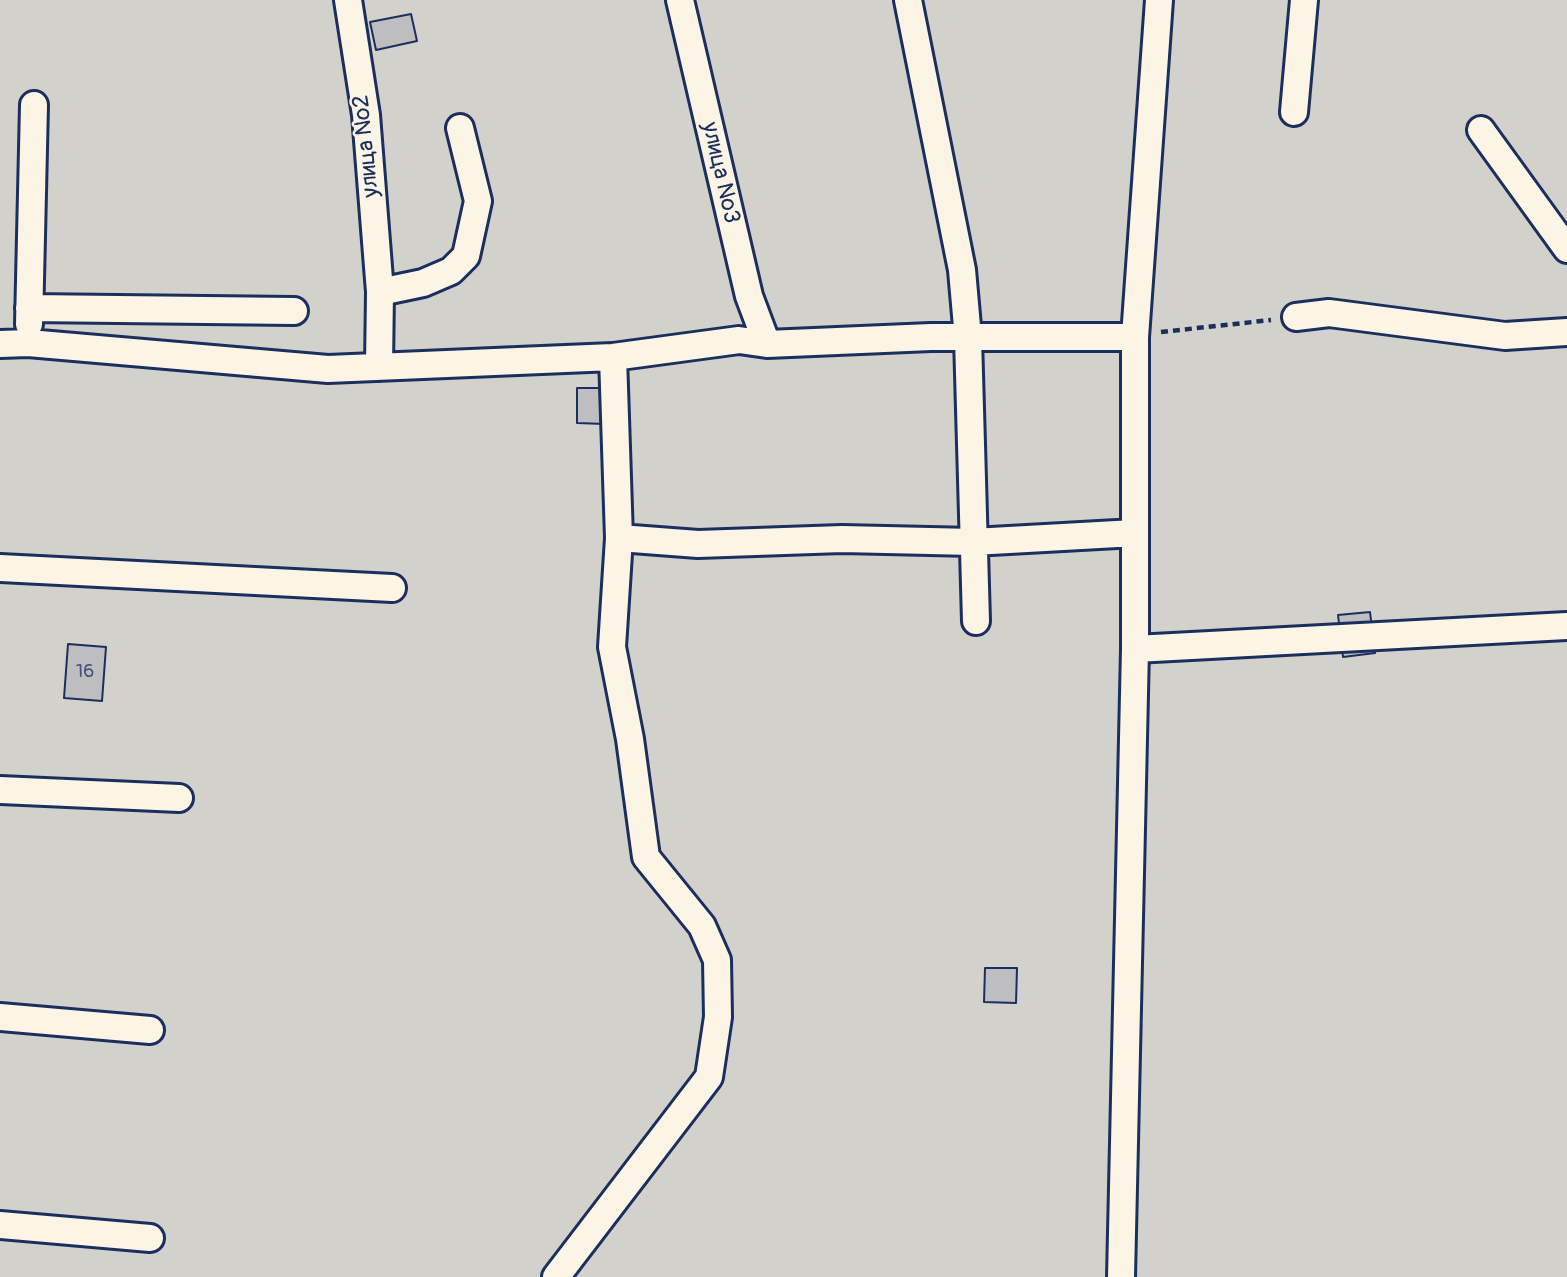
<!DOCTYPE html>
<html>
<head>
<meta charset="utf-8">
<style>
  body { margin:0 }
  canvas { display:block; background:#f3ede0 }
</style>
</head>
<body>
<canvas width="1567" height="1277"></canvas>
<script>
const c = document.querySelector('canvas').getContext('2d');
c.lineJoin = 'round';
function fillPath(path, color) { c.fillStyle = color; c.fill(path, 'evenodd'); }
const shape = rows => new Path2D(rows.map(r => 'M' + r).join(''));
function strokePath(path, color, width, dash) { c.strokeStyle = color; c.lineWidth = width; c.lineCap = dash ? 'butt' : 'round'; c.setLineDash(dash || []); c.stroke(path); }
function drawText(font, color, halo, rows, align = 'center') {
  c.font = font + ' Pangolin,sans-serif'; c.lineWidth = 5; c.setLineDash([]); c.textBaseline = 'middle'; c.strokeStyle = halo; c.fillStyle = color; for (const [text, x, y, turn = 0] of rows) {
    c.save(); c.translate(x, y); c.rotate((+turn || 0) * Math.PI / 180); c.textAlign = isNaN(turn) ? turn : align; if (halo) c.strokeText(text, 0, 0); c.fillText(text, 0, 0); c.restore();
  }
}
const green = shape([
  [0,0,1567,0,1567,1277,0,1277]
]);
const building = shape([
  [411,14,417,41,376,50,370,22,411,14],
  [577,388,604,388,605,424,577,423,577,388],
  [1370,612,1375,653,1343,657,1338,615,1370,612],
  [68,644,106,647,102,701,64,698,68,644],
  [985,968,1017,968,1016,1003,984,1002,985,968]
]);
const path = shape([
  [1161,332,1271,320]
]);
const minor = shape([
  [348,0,366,115,380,292,379,367],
  [680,0,749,296,767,344],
  [908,0,962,270,968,338,976,621],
  [1294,112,1304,0],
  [1481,130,1567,249],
  [380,292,423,283,451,271,466,256,478,201,460,128],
  [29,308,294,311],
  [1296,317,1329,313,1505,336,1567,332],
  [29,324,34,105],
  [0,344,28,343,328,369,613,357,739,340,767,344,931,337,1135,337],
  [619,538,698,544,842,539,973,542,1135,533],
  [0,568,392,588],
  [1135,649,1567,626],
  [0,790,179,798],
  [0,1017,150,1030],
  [0,1225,150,1238],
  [556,1277,709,1077,718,1017,717,960,702,926,646,857,630,739,612,647,619,538,613,357],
  [1121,1277,1135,649,1135,337,1159,0]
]);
const numberNames = [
  ["16",85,672]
];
const streetNames = [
  ["улица №2",367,146,-96],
  ["улица №3",720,173,77]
];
fillPath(green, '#d3d1cc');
fillPath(building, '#bebec0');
strokePath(building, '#1b2f5e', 2);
strokePath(minor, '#1b2f5e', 32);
strokePath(path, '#1b2f5e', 4.5, [7, 5]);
strokePath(minor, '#fcf5e5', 26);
drawText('19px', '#445376', null, numberNames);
drawText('23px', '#1b2f5e', '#fcf5e5', streetNames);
</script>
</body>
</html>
